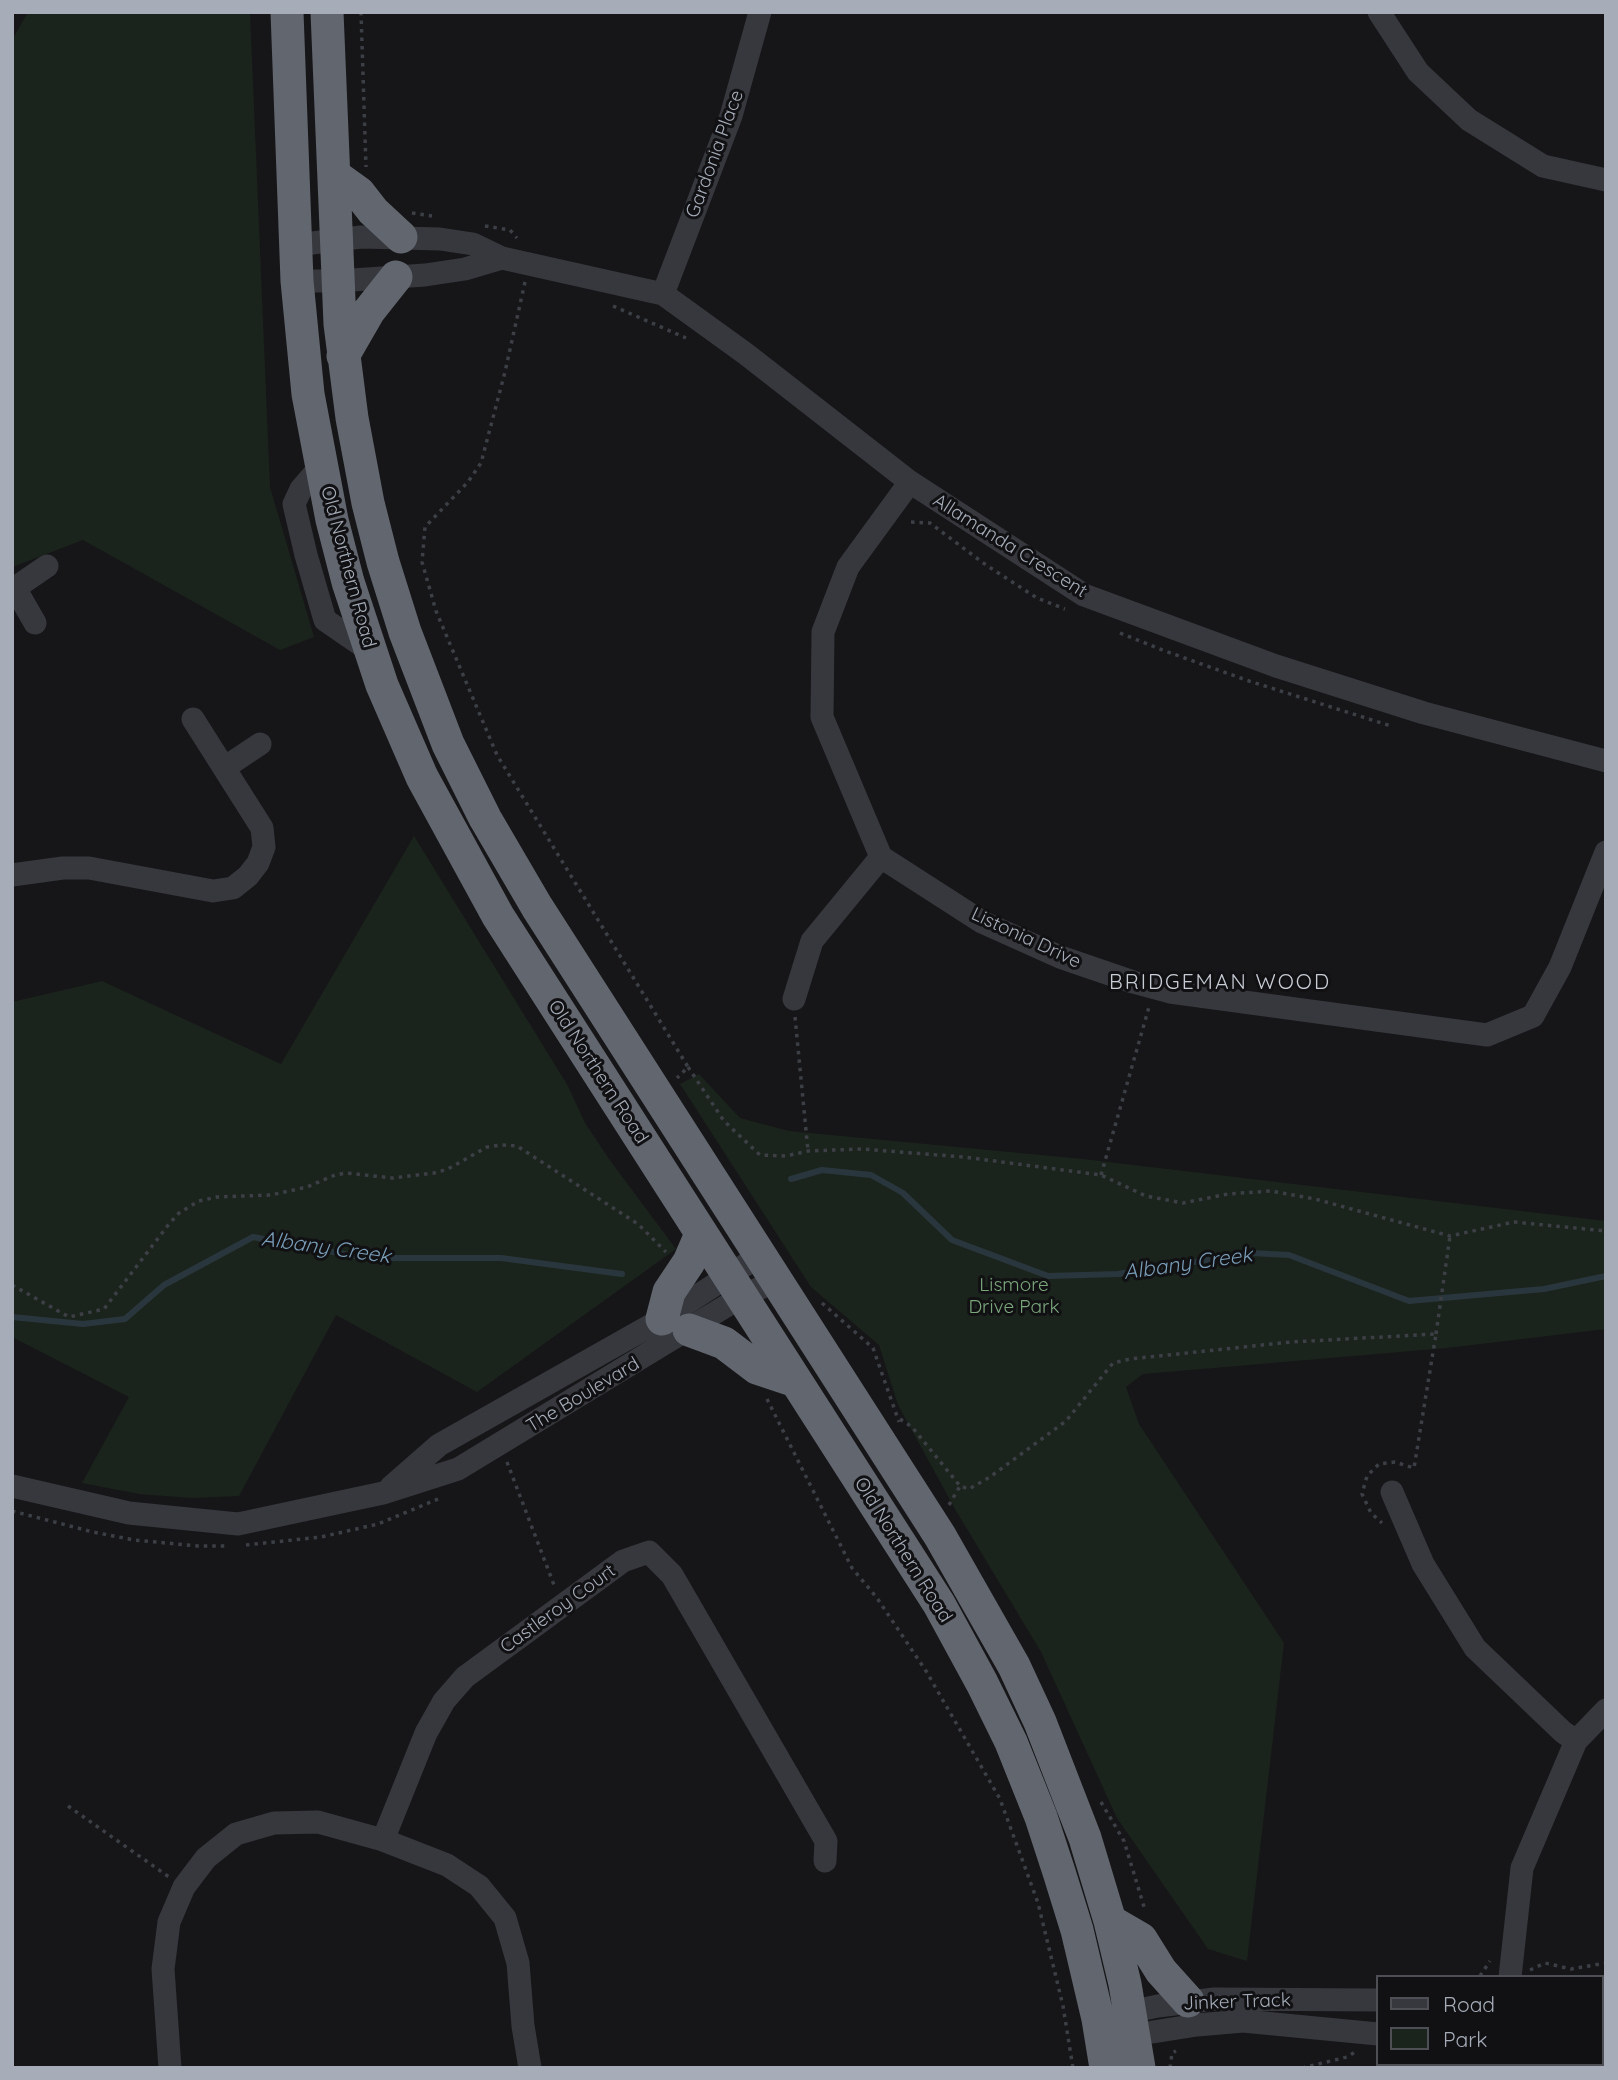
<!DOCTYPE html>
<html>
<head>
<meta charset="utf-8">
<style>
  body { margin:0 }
  #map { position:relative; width:1618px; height:2080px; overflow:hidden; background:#161618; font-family:Quicksand,sans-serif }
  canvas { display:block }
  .frame { position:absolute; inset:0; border:14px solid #a6adb9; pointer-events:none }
  .legend { position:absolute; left:1376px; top:1975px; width:228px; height:91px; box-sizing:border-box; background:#111113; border:2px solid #4d4f55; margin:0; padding:9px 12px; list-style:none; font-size:21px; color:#a6adb9 }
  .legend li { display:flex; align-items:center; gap:14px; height:35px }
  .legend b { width:35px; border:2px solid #4d4f55 }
</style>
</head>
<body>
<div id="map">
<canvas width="1618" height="2080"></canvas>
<div class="frame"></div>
<ul class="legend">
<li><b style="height:9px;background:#36383d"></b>Road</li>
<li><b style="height:19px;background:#1b241c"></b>Park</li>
</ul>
</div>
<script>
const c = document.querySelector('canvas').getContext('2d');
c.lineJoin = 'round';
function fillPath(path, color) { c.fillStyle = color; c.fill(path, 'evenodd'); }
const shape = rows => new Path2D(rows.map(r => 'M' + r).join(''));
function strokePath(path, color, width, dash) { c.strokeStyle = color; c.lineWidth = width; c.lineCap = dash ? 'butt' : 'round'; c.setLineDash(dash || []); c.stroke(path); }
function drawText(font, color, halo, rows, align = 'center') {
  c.font = font + ' Quicksand,sans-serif'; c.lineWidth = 6; c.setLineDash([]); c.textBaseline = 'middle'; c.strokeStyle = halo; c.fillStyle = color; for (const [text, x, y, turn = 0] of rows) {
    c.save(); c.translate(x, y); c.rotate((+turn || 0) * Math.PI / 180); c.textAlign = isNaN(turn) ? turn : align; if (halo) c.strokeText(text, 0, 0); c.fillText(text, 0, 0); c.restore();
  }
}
const green = shape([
  [28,12,250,12,270,487,314,637,280,650,83,540,12,567,12,40],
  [414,836,568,1086,585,1123,609,1159,676,1249,477,1392,336,1315,239,1496,191,1498,139,1494,82,1483,129,1397,12,1337,12,1002,102,981,281,1064],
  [699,1074,740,1118,789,1131,1083,1159,1606,1221,1606,1329,1447,1348,1143,1374,1126,1387,1139,1424,1284,1643,1247,1961,1208,1949,1117,1818,1041,1652,955,1509,898,1405,879,1345,811,1287,680,1084]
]);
const stream = shape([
  [791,1179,822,1170,871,1175,903,1193,952,1240,1048,1276,1118,1274,1251,1253,1289,1255,1409,1301,1544,1289,1606,1276],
  [12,1317,83,1324,125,1319,164,1285,253,1237,365,1258,501,1258,622,1274]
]);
const path = shape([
  [361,12,366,167],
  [412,213,432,216],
  [485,226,510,230,517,238],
  [525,282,505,372,481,463,468,482,425,527,422,562,436,611,497,755,688,1067,677,1078],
  [613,306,686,338],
  [911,522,930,523,986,565,1037,598,1065,609],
  [1120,633,1165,651,1249,681,1391,726],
  [795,1017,808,1151],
  [688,1067,724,1121,760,1155,786,1156,808,1151,862,1149,964,1157,1101,1175,1146,1196,1183,1203,1228,1194,1271,1191,1315,1199,1450,1236,1514,1222,1606,1231],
  [1101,1175,1149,1007],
  [12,1285,69,1317,104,1309,169,1224,179,1213,199,1201,217,1197,271,1195,307,1187,335,1175,346,1173,393,1178,434,1173,448,1169,487,1147,501,1145,517,1146,638,1224,666,1252],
  [822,1303,873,1348,899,1422],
  [1436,1334,1450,1236],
  [767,1399,852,1568,877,1598,926,1671,1000,1799,1038,1903,1063,2006,1073,2068],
  [900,1419,912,1427,960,1486,969,1489,990,1477,1066,1421,1113,1363,1130,1359,1291,1342,1436,1334,1414,1468,1395,1462,1379,1464,1367,1476,1362,1494,1371,1513,1382,1523],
  [507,1462,554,1585],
  [949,1505,960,1486],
  [12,1511,93,1532,134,1540,198,1546,228,1546],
  [246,1545,321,1537,378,1524,438,1499],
  [1101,1802,1124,1841,1145,1910],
  [68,1806,169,1877],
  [1530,1970,1545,1963,1571,1969,1606,1963],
  [1480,1976,1490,1961],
  [1170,2068,1172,2053,1176,2051],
  [1302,2068,1347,2057,1355,2052]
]);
const minor = shape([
  [1379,12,1418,72,1469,120,1543,166,1606,180],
  [296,245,361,237,440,239,473,244,502,258,663,294,746,354,910,482,1084,595,1276,666,1424,713,1606,761],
  [297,281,338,281,425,275,465,269,502,258],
  [663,294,731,116,760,12],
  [321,466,301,489,294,504,306,555,325,620,370,651],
  [910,482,848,567,823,632,822,717,881,857,982,922,1060,957,1133,982,1170,992,1487,1035,1533,1016,1560,967,1606,852],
  [35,623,15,588,47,566],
  [224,768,260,744],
  [12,875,63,868,89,868,213,891,233,888,248,876,258,863,264,847,262,828,193,719],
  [794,999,812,941,881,857],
  [12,1486,129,1513,238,1524,383,1493,458,1469,741,1297,775,1281],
  [391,1487,439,1445,662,1319,759,1256],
  [1392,1492,1423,1564,1475,1648,1563,1732,1576,1741],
  [383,1840,426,1733,444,1701,465,1677,623,1561,649,1552,672,1575,826,1841,825,1861],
  [1510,1977,1522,1868,1576,1741,1606,1710],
  [1602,1988,1606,1987],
  [1115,2015,1158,2006,1214,1999,1378,2000],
  [1602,2016,1606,2015],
  [1121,2037,1197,2025,1243,2021,1378,2034],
  [170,2068,163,1969,169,1922,184,1887,206,1858,236,1834,274,1823,318,1822,383,1840,447,1865,479,1886,505,1918,518,1963,523,2026,530,2068]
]);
const highway = shape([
  [287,12,297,281,308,394,332,520,348,582,382,685,422,777,498,916,939,1604,982,1683,1011,1742,1041,1817,1059,1872,1077,1930,1098,2019,1106,2068],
  [327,12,340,324,352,418,368,503,383,562,405,632,448,744,485,818,537,907,940,1536,1014,1666,1040,1722,1085,1838,1110,1921,1125,1984,1139,2068],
  [334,175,359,193,373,211,401,237],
  [343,356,369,311,396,277],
  [662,1319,669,1292,689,1262,701,1234],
  [689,1330,724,1343,757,1368,796,1381],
  [1110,1921,1141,1939,1161,1971,1188,2001]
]);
const streetNames = [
  ["Gardonia Place",715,154,-70],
  ["Allamanda Crescent",1010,546,32],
  ["Old Northern Road",348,567,75],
  ["Listonia Drive",1026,938,25],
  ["Old Northern Road",598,1072,57],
  ["The Boulevard",583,1395,-31],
  ["Old Northern Road",903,1550,58],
  ["Castleroy Court",558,1609,-36],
  ["Jinker Track",1237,2002,-2]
];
const parkNames = [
  ["Lismore",1014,1285],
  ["Drive Park",1014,1307]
];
const neighbourhoodNames = [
  ["BRIDGEMAN WOOD",1220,983]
];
const waterNames = [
  ["Albany Creek",326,1248,8],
  ["Albany Creek",1188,1264,-8]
];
fillPath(green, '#1b241c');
strokePath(stream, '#2a363d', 6);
strokePath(path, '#3c3f45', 3.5, [3.5, 5]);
strokePath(minor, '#36383d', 23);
strokePath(highway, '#62666f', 33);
drawText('19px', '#a6adb9', '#111113', streetNames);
drawText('19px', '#7ba67c', '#111113', parkNames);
c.letterSpacing = '2px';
drawText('21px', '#c8ccd5', '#111113', neighbourhoodNames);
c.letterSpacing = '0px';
drawText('italic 21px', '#7a9db8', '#111113', waterNames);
</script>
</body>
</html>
